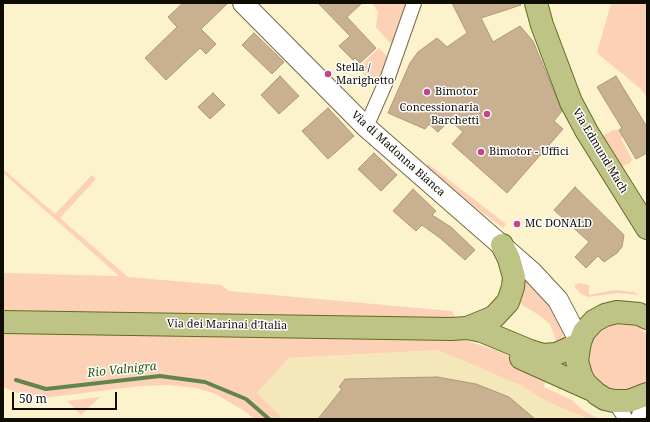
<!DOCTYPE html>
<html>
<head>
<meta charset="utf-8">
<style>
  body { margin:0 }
  #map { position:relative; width:650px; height:422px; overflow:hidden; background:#fcf2cc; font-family:"Noto Serif",serif }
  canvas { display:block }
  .frame { position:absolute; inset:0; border:4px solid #0f0c02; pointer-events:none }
  .scale { position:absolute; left:12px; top:392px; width:105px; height:18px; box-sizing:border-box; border:2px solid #0f0c02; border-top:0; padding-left:5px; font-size:12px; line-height:14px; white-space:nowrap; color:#0f0c02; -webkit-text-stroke:3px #fefefe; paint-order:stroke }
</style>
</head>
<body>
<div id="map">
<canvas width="650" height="422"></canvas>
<div class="frame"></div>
<div class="scale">50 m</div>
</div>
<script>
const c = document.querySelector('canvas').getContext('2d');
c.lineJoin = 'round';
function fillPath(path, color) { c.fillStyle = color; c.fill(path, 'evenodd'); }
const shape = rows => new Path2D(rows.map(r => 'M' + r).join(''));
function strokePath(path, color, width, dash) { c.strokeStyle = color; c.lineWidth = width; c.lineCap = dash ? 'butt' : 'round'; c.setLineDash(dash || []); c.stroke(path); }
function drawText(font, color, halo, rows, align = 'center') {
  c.font = font + ' "Noto Serif",serif'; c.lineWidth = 3; c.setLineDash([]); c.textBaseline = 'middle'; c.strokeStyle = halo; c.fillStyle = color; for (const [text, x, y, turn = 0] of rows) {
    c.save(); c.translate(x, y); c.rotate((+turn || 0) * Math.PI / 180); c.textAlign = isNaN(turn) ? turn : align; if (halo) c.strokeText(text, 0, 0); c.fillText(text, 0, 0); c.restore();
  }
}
const built = shape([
  [438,350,520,385,548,402,587,419,283,419,257,393,289,358]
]);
const green = shape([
  [372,3,408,3,395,42,391,44,376,27,378,11],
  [611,3,647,3,647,98,642,90,597,53],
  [379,48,389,58,379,87,357,69],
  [613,130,619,130,623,137,621,139,632,159,630,163,622,166,619,170,599,138],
  [427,163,506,224,503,228,456,193,428,169],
  [3,169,55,214,92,175,96,179,60,218,128,277,221,285,229,291,451,311,457,319,3,315,3,273,119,276,3,173],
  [522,276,552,308,565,334,563,341,558,346,550,324,539,315,517,302],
  [578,283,589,285,589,295,615,290,634,292,639,295,619,293,588,297,581,294,574,286],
  [620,324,636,326,647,334,647,383,642,387,620,394,598,385,587,364,591,342,599,332,609,326],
  [3,330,462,339,498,351,548,374,544,387,572,400,584,411,599,419,587,419,581,416,548,402,520,385,438,350,289,358,257,393,283,419,254,419,246,412,216,394,196,388,170,385,140,386,43,398,25,396,3,387],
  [100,397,81,415,67,401]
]);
const stream = shape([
  [16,380,46,389,160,376,205,382,246,399,269,419]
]);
const building = shape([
  [183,3,228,3,201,29,216,44,206,54,200,48,166,80,145,58,177,27,168,17,183,3],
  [318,3,362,3,347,17,376,48,360,63,355,58,353,60,339,46,350,36,318,3],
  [452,3,520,3,521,5,481,18,493,42,520,26,533,41,562,111,554,121,563,129,507,193,452,144,463,132,450,120,438,132,429,124,425,129,388,113,410,63,418,52,437,38,447,47,467,33,452,3],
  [254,33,284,62,272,74,242,45,254,33],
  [280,76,299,96,279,114,261,95,280,76],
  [616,76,647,127,647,153,636,159,619,130,622,128,597,87,616,76],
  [213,93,225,105,210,119,198,107,213,93],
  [328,108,354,136,328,159,302,131,328,108],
  [374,153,397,175,381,191,358,169,374,153],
  [575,187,624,235,622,247,617,253,604,262,598,256,586,268,575,257,589,242,554,210,575,187],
  [413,189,436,211,432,215,451,227,475,250,465,260,440,238,422,225,416,231,393,211,413,189],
  [437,377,476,384,509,397,535,419,318,419,342,389,339,387,345,379,437,377]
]);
const street = shape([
  [366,127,388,77,414,3],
  [614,401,626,419],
  [638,419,644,396]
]);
const secondary = shape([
  [243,3,366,127,532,272,558,300,580,342]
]);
const primary = shape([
  [536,3,542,25,571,102,587,132,647,228],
  [647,318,639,314,617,312,605,315,594,321,584,332,580,342,577,361,581,375,585,383,597,394,605,399,614,401,629,401,647,394],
  [3,322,451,329,467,328,482,331,530,351,543,355,556,354,579,344],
  [467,328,494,317,508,302,513,287,514,277,509,259,502,245],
  [521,358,590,389]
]);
const markers = [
  [328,74,4,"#c6438b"],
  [427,92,4,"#c6438b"],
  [487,114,4,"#c6438b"],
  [481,152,4,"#c6438b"],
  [517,224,4,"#c6438b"]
];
const poiNames = [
  ["Stella /",336,68],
  ["Marighetto",336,81],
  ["Bimotor",435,92],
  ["Concessionaria",479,108,"right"],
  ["Barchetti",479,121,"right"],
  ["Bimotor - Uffici",489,152],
  ["MC DONALD",525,224]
];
const streetNames = [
  ["Via Edmund Mach",600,151,59],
  ["Via di Madonna Bianca",398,154,42],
  ["Via dei Marinai d'Italia",227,325,1]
];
const waterNames = [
  ["Rio Valnigra",122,370,-6]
];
fillPath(built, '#f4e8bb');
fillPath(green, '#fdd1b6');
strokePath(stream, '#61854c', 4);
fillPath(building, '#c8b091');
strokePath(building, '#af987a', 1);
strokePath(street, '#746b49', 16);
strokePath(secondary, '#746b49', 22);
strokePath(primary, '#646a23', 24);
strokePath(street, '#fff', 14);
strokePath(secondary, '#fff', 20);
strokePath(primary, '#bdc486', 22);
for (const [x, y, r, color] of markers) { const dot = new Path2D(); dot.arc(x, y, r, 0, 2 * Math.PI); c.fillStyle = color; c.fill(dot); strokePath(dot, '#fefefe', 1.5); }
drawText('11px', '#0f0c02', '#fefefe', poiNames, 'left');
drawText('11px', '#0f0c02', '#fefefe', streetNames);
drawText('italic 12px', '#275805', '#fefefe', waterNames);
</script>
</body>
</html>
